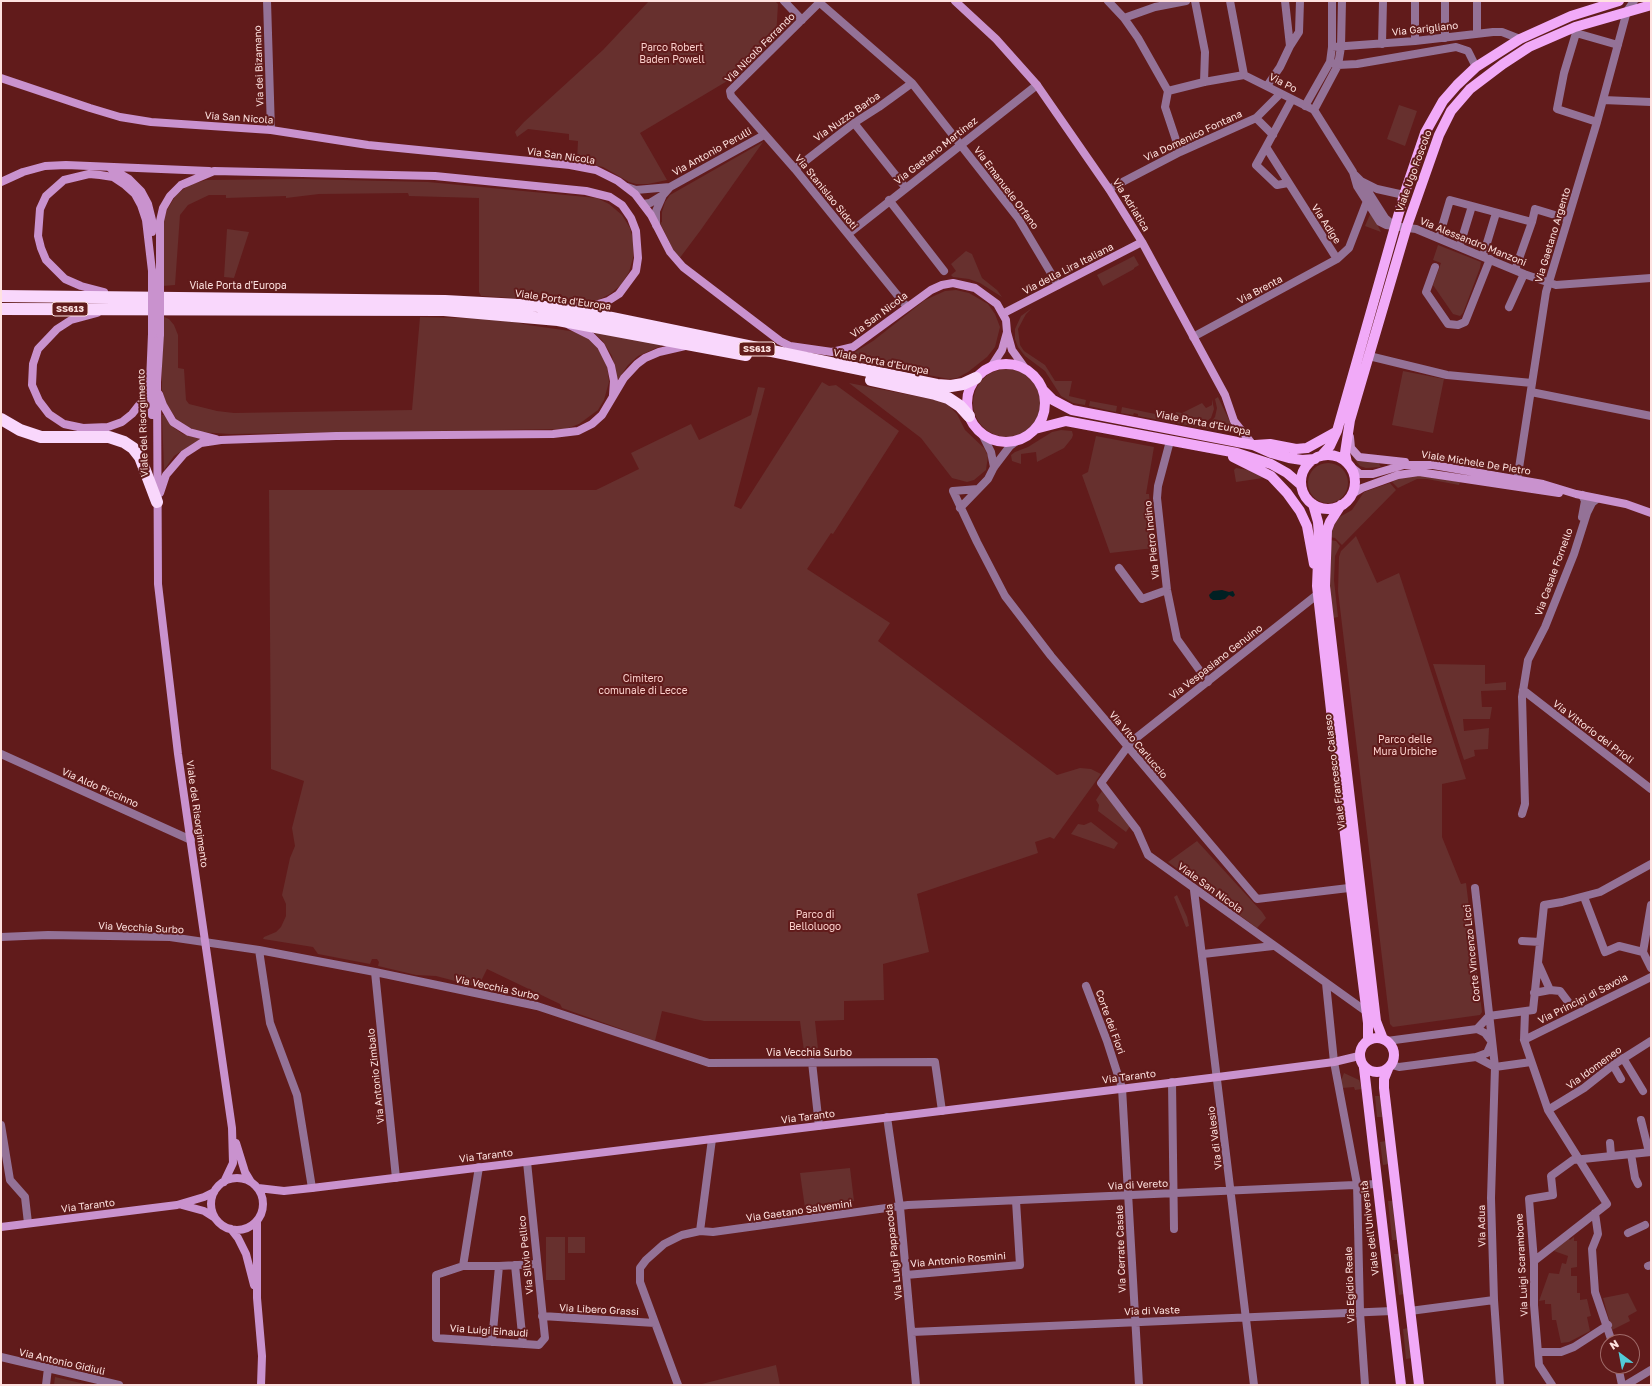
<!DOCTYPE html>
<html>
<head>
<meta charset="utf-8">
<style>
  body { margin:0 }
  #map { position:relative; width:1652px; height:1386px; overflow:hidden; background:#611b1b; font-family:"Golos Text",sans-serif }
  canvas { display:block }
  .frame { position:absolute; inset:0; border:2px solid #fee2e0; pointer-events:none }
  .north { position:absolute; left:1600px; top:1334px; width:40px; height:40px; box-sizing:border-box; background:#611b1b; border:1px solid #a06b6a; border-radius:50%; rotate:328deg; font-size:11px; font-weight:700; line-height:16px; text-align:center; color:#fee2e0 }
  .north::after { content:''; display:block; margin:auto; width:14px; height:18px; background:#52cbd7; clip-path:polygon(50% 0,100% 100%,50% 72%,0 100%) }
</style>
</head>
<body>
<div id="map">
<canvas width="1652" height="1386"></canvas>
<div class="frame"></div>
<div class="north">N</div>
</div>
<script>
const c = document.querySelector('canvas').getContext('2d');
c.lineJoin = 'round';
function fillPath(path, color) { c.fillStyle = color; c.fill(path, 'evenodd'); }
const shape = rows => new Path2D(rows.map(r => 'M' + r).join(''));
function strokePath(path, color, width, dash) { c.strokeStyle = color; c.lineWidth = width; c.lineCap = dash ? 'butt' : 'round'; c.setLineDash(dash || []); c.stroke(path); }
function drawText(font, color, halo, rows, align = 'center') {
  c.font = font + ' "Golos Text",sans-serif'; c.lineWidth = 4; c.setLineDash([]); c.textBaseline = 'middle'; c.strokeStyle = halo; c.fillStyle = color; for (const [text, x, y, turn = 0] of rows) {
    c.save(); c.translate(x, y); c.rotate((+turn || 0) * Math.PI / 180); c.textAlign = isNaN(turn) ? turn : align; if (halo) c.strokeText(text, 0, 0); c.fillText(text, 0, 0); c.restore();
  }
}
const green = shape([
  [649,1,775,1,778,4,776,37,734,77,640,133,667,180,648,184,636,184,629,182,603,167,577,161,578,141,569,140,569,134,528,129,517,137,515,132,524,122,603,50],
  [1399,105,1417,111,1405,146,1387,139],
  [763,142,700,231,679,259,675,254,660,223,662,222,662,212,665,202,670,195],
  [302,179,428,182,597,198,609,204,622,215,630,228,634,243,633,258,629,272,621,285,610,294,598,300,584,301,539,297,527,299,481,296,479,292,479,198,409,196,408,193,319,194,286,198,286,196,226,198,226,195,209,195,188,205,180,215,175,285,162,286,162,223,167,210,176,195,189,185,206,180],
  [1371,212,1381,232,1365,226],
  [227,229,249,232,234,278,224,277],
  [1438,245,1481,262,1480,268,1463,313,1460,316,1453,314,1433,285,1441,263,1433,260],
  [966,251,972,254,982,278,997,290,1002,297,980,283,969,279,953,277,951,275,956,271,951,264],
  [1134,256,1139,265,1134,268,1134,269,1103,286,1097,275],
  [956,290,969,293,988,304,995,314,1000,327,995,347,987,357,968,372,957,378,949,379,855,361,853,355,855,352,873,341,925,300,945,291],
  [1032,308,1026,314,1018,329,1020,345,1024,351,1045,365,1055,381,1072,381,1069,396,1086,400,1085,405,1073,403,1061,396,1045,371,1025,356,1018,347,1015,339,1015,329,1021,316],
  [162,316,169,319,174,325,178,335,178,368,184,369,186,400,189,404,217,411,234,413,412,410,420,317,501,319,528,325,577,332,588,337,597,346,607,364,609,382,604,400,598,410,579,424,566,429,230,434,199,432,187,427,177,420,166,403,162,390],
  [596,332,661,344,661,346,638,356,628,365,617,381,612,356,602,340,595,334],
  '973 403a34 34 0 1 1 68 0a34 34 0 1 1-68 0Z',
  [1403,371,1444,379,1433,433,1392,425],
  [822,382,829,386,836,385,899,431,833,534,831,533,807,569,890,623,878,641,1057,775,1080,768,1091,769,1101,774,1054,839,1050,837,1035,842,1038,853,917,894,929,952,883,964,884,1000,844,1001,844,1020,815,1021,818,1049,804,1051,800,1021,704,1021,662,1011,655,1041,562,1008,560,1004,487,969,478,987,436,976,416,975,378,966,379,962,377,959,372,959,370,964,318,954,313,947,263,939,264,937,276,932,281,927,286,916,286,904,282,895,290,858,295,846,292,828,304,781,271,769,269,490,596,490,639,469,631,453,691,424,699,440,751,415,758,387,765,388,734,506,741,509],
  [849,383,941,401,949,406,957,414,965,430,984,448,988,456,986,470,974,480,967,482,952,478,921,438],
  [1218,397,1233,428,1237,434,1202,428,1208,425,1215,417,1217,408,1215,399],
  [1212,399,1214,409,1211,418,1202,425,1197,427,1138,416,1138,414,1134,413,1133,415,1121,413,1122,407,1174,418,1176,412,1182,413,1202,403,1206,408,1212,405],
  [1090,401,1117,406,1116,412,1089,406],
  [162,415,164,415,174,428,183,434,200,439,174,456,164,470],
  [1061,430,1072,431,1073,435,1072,438,1064,448,1037,462,1036,452,1021,454,1021,464,1012,461,1011,455,1015,452,1028,447,1052,432],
  [1096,436,1154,447,1146,494,1149,494,1154,548,1110,553,1082,475,1088,472],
  [1352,456,1358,460,1378,462,1381,467,1366,468,1360,466],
  '1308 483a20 20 0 1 1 40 0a20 20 0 1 1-40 0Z',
  [1236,468,1249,470,1263,478,1236,482,1234,470],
  [1417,475,1460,482,1459,485,1427,479,1417,479,1398,488,1392,482,1400,478],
  [1390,483,1396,490,1342,545,1335,538,1330,537,1332,525,1336,519,1352,510,1364,492],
  [1356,536,1377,583,1399,573,1466,779,1442,784,1442,837,1461,884,1466,883,1482,1012,1480,1015,1393,1027,1390,1024,1338,591,1339,557,1341,551],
  [1330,540,1336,541,1340,546,1335,556,1334,580,1338,617,1333,618,1329,586],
  [1433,664,1485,665,1485,684,1506,682,1506,690,1481,691,1482,707,1492,707,1490,719,1463,719,1464,731,1489,728,1488,749,1474,750,1475,756,1464,760],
  [1102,791,1130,826,1126,832,1098,811,1099,805,1096,800],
  [1091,822,1118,843,1114,849,1071,834,1078,824,1084,825],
  [1197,841,1262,912,1266,918,1257,928,1168,862],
  [1177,895,1187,917,1189,926,1186,927,1174,897],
  [1344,1073,1359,1080,1362,1089,1355,1090,1354,1087,1342,1088,1341,1081],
  [1375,1096,1380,1096,1383,1117,1377,1117],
  [1386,1141,1389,1164,1383,1165,1380,1142],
  [850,1168,854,1201,805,1208,800,1173],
  [1388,1201,1393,1201,1398,1240,1392,1240],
  [546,1237,565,1237,565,1280,546,1280],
  [568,1237,585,1237,585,1253,568,1253],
  [1574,1237,1574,1241,1577,1241,1577,1267,1571,1268,1571,1276,1577,1276,1577,1293,1580,1293,1580,1300,1587,1299,1591,1316,1587,1317,1590,1331,1569,1342,1561,1343,1556,1320,1552,1320,1551,1304,1545,1304,1545,1300,1539,1301,1549,1273,1559,1274,1562,1263,1566,1264,1568,1256,1554,1251,1557,1246,1568,1238,1570,1240],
  [1394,1254,1399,1254,1404,1294,1399,1295],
  [1628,1293,1637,1311,1628,1316,1630,1321,1612,1330,1603,1298],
  [1408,1328,1412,1358,1406,1359,1403,1329],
  [776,1365,780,1385,698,1385],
  [55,1377,89,1385,54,1385]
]);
const water = shape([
  [1222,590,1229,592,1233,591,1235,595,1233,597,1229,595,1225,599,1220,600,1213,600,1210,598,1209,595,1213,591]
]);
const street = shape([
  [267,1,271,130],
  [784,1,802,20],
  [821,1,730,91,731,96,795,169,907,307],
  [1108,1,1124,18,1138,38,1168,91,1165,107,1180,152],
  [1195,1,1205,52,1204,82],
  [1230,1,1244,75],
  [1445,1,1445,38],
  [1477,1,1477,33],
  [820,3,912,83,1018,218,1058,285],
  [1124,18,1155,7,1186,1],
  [1575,27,1576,33,1564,73,1557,109,1597,122],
  [1576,33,1618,45],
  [1415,41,1415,1],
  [1382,44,1383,1],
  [1290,46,1299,32,1300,1],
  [1332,47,1415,41,1493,32,1502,32,1520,39],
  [1330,62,1338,65,1357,64,1456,47,1468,51,1476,67],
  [1244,75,1314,110,1353,172,1357,186,1380,222,1386,225,1416,229,1524,274,1556,285,1651,278],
  [1267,86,1280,67,1290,46,1285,1],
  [1168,91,1204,82,1244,75],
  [1292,99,1266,147,1337,259],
  [1603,100,1651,102],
  [1305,106,1330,62,1332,47,1332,1],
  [1314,110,1338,65,1341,47,1342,1],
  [1256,118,1273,135],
  [854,123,905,187],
  [1266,147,1256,165,1277,185,1288,183],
  [795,169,854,123,879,107,912,83],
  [1355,175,1362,182,1385,218,1392,224],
  [1363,182,1377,189,1404,195],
  [627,187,636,190,670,187,764,135],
  [1109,189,1180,152,1256,118,1280,94],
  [889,200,944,271],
  [643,204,650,203,663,195,670,187],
  [656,225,656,211,663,195],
  [848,234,1037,85],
  [1439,237,1450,200,1532,222,1535,209,1568,219],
  [1460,245,1472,206],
  [1483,256,1496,213],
  [1435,267,1426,292,1448,324,1458,325,1465,322,1490,259],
  [1515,270,1532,222],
  [1509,307,1524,274],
  [1193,337,1337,259,1349,248,1367,201],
  [1369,356,1447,375,1532,383],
  [1531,392,1651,416],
  [982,434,991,452,994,467],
  [1170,441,1158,486,1157,498,1167,590,1177,639,1208,682],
  [1517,481,1546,292,1597,122,1627,11,1634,1],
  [978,489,953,491,977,542,1005,596,1051,656,1257,899,1357,887],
  [1582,495,1585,501,1582,517],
  [960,508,988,479,994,467,1010,446,1018,440],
  [1119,568,1142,599,1167,590],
  [1318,594,1131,742,1101,783,1137,830,1148,855,1367,1012],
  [1523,690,1651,789],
  [1,754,191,840],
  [1522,814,1525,804,1522,697,1528,660,1545,627,1574,554,1587,513,1592,503,1597,499],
  [1475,888,1495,1067,1491,1198,1494,1300,1500,1385],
  [1194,890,1254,1385],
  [1584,897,1605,952,1619,946,1643,952],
  [1651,905,1643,952,1651,968],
  [1,937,48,935,170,937,259,950,375,972,537,1006,709,1063,935,1062,942,1111],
  [1522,941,1540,942],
  [259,950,270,1023,297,1095,312,1188],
  [1203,954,1273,946],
  [375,972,396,1178],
  [1326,983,1334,1062,1357,1184,1360,1312,1365,1385],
  [1086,986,1107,1041,1122,1088,1139,1385],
  [1550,990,1560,991,1569,1003],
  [1534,993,1550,990,1538,963],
  [1525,1012,1524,1040,1548,1110,1607,1204,1534,1261],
  [1489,1016,1533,1010,1544,905,1562,902,1600,892,1651,864],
  [1524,1040,1651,977],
  [1387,1041,1477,1029,1489,1016],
  [1476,1057,1487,1053,1492,1042,1485,1033,1477,1029],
  [1623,1058,1643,1091],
  [812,1062,819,1126],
  [1392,1065,1399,1067,1476,1057,1495,1067],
  [1613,1065,1621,1079],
  [1495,1067,1531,1062],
  [1172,1082,1174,1229],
  [1548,1110,1584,1088,1613,1065,1651,1041],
  [887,1117,900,1207,916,1385],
  [1641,1120,1649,1152],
  [1,1125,10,1180,25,1197,28,1223],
  [1610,1143,1611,1155],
  [1631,1154,1635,1178,1638,1184],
  [479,1167,463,1266,436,1275,436,1338,539,1345,545,1338,527,1162],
  [1595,1213,1598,1234,1592,1249,1595,1292,1612,1342],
  [700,1231,713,1232,908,1205,1377,1184],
  [1628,1233,1645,1225],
  [515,1265,523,1344],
  [463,1266,499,1266,537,1264],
  [1648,1266,1651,1265],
  [906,1275,1020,1265,1016,1201],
  [1410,1311,1494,1300],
  [542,1316,655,1323],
  [912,1332,1392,1311],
  [492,1342,499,1266],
  [1538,1352,1561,1352,1574,1347,1608,1325],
  [1,1357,119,1385],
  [1618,1366,1622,1385],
  [46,1385,48,1368],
  [678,1385,640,1282,640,1268,646,1260,664,1244,682,1235,700,1231,712,1139],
  [1552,1385,1539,1365,1534,1305,1534,1261,1529,1199,1553,1195,1551,1176,1573,1160,1651,1152],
  [1626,1385,1651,1370]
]);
const secondary = shape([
  [955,1,996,39,1037,85,1109,189,1142,242,1225,395,1234,421,1253,445],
  [1,78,90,108,120,117,151,122,271,130,368,145,570,165,596,170,618,181,635,194,651,215,670,252,683,267,780,341,790,346,832,352,853,347,931,290,942,285,953,283,975,288,997,304,1006,320,1007,332,1012,350,1025,368],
  [110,168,129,179,141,191,148,204,152,220,152,232],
  [1,182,23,172,45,166,66,165,209,171],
  [160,271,160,221,163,208,170,196,181,185,214,171,435,176,586,191,610,197,622,205,631,218,636,231,638,258,636,271,619,294,608,301,595,305,562,305],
  [104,292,81,286,65,279,46,260,41,248,38,236,40,209,46,196,64,180,89,174,100,175,113,177,125,185,135,194,141,205,146,220,152,271],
  [97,313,71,320,57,329,38,349,33,364,32,385,39,401,49,414,64,424,83,428,108,427,122,422,132,414,143,400,150,382],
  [1004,313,1142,242],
  [569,325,591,336,601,346,611,366,614,381,613,395],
  [160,334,157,382,158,584,178,754,232,1128,233,1163,224,1182],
  [991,367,1002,350,1007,332],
  [159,394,163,405,173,422,189,432,216,439],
  [152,415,150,382,152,334],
  [1350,437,1351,448,1359,457,1405,462],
  [1351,467,1360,474,1373,474,1404,465,1433,465,1543,484,1576,494,1626,504,1651,513],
  [160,493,166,475,184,454,201,443,221,440,336,436,553,434,578,431,592,424,602,415,624,378,637,364,645,358,659,352,685,346],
  [1352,494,1362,488,1398,475,1419,472,1559,493],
  [236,1143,245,1172,251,1182],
  '211 1204a26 26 0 1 1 52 0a26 26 0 1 1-52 0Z',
  [258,1188,284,1191,312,1188,1218,1077,1334,1062,1359,1056],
  [182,1205,204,1211,215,1218],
  [257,1221,257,1298,262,1356,261,1385],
  [1,1227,177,1205,204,1197,214,1192],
  [231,1229,238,1238,246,1254,254,1285]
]);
const primary = shape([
  '967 403a39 39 0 1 1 78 0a39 39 0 1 1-78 0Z',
  [1043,390,1053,400,1072,410,1253,445,1271,453,1289,458,1302,460,1315,459],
  [1035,429,1066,421,1237,453,1271,464,1287,473,1301,485],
  [1255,445,1270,444,1296,449,1307,448,1336,432],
  '1301 482a27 27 0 1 1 54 0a27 27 0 1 1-54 0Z',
  [1321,456,1330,446,1337,431,1404,195,1425,133,1443,101,1457,85,1476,67,1520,39,1571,16,1619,1],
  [1233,457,1271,476,1287,493,1300,511,1307,526,1314,564],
  [1347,463,1345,453,1350,420,1407,226,1439,135,1451,111,1470,89,1503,64,1529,47,1575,27,1651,5],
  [1313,504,1318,522,1319,537,1317,586,1351,888,1368,1023,1368,1040],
  [1341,505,1330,522,1327,530,1325,586,1376,1021,1383,1039],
  '1360 1055a17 17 0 1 1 34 0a17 17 0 1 1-34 0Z',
  [1364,1068,1401,1385],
  [1388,1069,1384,1079,1384,1088,1419,1385]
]);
const highway = shape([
  [1,296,445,301,538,306,602,316,937,385,951,386,963,384,976,378],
  [1,309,444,310,558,320,746,355],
  [871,380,935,394,948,398,960,406,969,416],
  [1,419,20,430,41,437,109,437,124,442,133,448,140,457,157,502]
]);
const secondaryBridge = shape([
  [152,271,152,334],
  [160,334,160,271]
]);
const shields = [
  [70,309,36],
  [757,349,36]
];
const shieldNames = [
  ["SS613",70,309],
  ["SS613",757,349]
];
const streetNames = [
  ["Via Garigliano",1425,29,-6],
  ["Via Nicolò Ferrando",760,48,-45],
  ["Via dei Bizamano",259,66,-92],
  ["Via Po",1283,83,27],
  ["Via Nuzzo Barba",847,117,-35],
  ["Via San Nicola",239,118,4],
  ["Via Domenico Fontana",1193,136,-25],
  ["Via Gaetano Martinez",936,151,-38],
  ["Via Antonio Perulli",712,152,-29],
  ["Via San Nicola",561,156,8],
  ["Viale Ugo Foscolo",1414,171,-70],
  ["Via Emanuele Orfano",1006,188,53],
  ["Via Stanislao Sidoti",826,192,51],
  ["Via Adriatica",1131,205,58],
  ["Via Adige",1326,224,57],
  ["Via Gaetano Argento",1553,235,-73],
  ["Via Alessandro Manzoni",1473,242,22],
  ["Via della Lira Italiana",1068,269,-27],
  ["Viale Porta d'Europa",238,286],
  ["Via Brenta",1260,290,-28],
  ["Viale Porta d'Europa",563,300,8],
  ["Via San Nicola",879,315,-37],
  ["Viale Porta d'Europa",881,362,11],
  ["Viale del Risorgimento",143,423,-92],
  ["Viale Porta d'Europa",1203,423,11],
  ["Viale Michele De Pietro",1476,463,9],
  ["Via Pietro Indino",1152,540,-96],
  ["Via Casale Fornello",1554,572,-70],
  ["Via Vespasiano Genuino",1216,662,-38],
  ["Via Vittorio dei Prioli",1593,732,37],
  ["Via Vito Carluccio",1138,745,50],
  ["Viale Francesco Calasso",1335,772,-97],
  ["Via Aldo Piccinno",100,788,24],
  ["Viale del Risorgimento",197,814,82],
  ["Viale San Nicola",1210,888,36],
  ["Via Vecchia Surbo",141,928,3],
  ["Corte Vincenzo Licci",1472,953,-96],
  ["Via Vecchia Surbo",497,988,12],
  ["Via Principi di Savoia",1583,999,-27],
  ["Corte dei Fiori",1110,1022,70],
  ["Via Vecchia Surbo",809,1053],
  ["Via Idomeneo",1594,1068,-36],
  ["Via Antonio Zimbalo",376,1076,-96],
  ["Via Taranto",1129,1077,-7],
  ["Via Taranto",808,1117,-7],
  ["Via di Valesio",1215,1138,-97],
  ["Via Taranto",486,1156,-7],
  ["Via di Vereto",1138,1185,-3],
  ["Via Taranto",88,1206,-7],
  ["Via Gaetano Salvemini",799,1211,-8],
  ["Via Adua",1482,1226,-91],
  ["Viale dell'Università",1370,1228,-97],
  ["Via Cerrate Casale",1121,1249,-92],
  ["Via Luigi Pappacoda",894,1252,-96],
  ["Via Silvio Pellico",526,1255,-96],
  ["Via Antonio Rosmini",958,1260,-5],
  ["Via Luigi Scarambone",1522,1265,-93],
  ["Via Egidio Reale",1350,1285,-92],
  ["Via Libero Grassi",599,1310,3],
  ["Via di Vaste",1152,1311,-2],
  ["Via Luigi Einaudi",489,1331,4],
  ["Via Antonio Gidiuli",62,1362,13]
];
const parkNames = [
  ["Parco Robert",672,48],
  ["Baden Powell",672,60],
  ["Cimitero",643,679],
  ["comunale di Lecce",643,691],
  ["Parco delle",1405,740],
  ["Mura Urbiche",1405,752],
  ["Parco di",815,915],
  ["Belloluogo",815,927]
];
fillPath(green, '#67302e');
fillPath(water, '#012023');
strokePath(street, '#947297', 8);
strokePath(secondary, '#c992ce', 8);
strokePath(primary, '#f1aaf8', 10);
strokePath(highway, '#f9d7fc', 12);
strokePath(secondaryBridge, '#c992ce', 8);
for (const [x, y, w] of shields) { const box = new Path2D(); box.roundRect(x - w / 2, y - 7, w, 14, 3); c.fillStyle = '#611b1b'; c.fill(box); strokePath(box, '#fee2e0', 1); }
drawText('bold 9px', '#fee2e0', null, shieldNames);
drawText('10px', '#fee2e0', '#611b1b', streetNames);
drawText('10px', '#facfcb', '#611b1b', parkNames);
</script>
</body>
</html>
